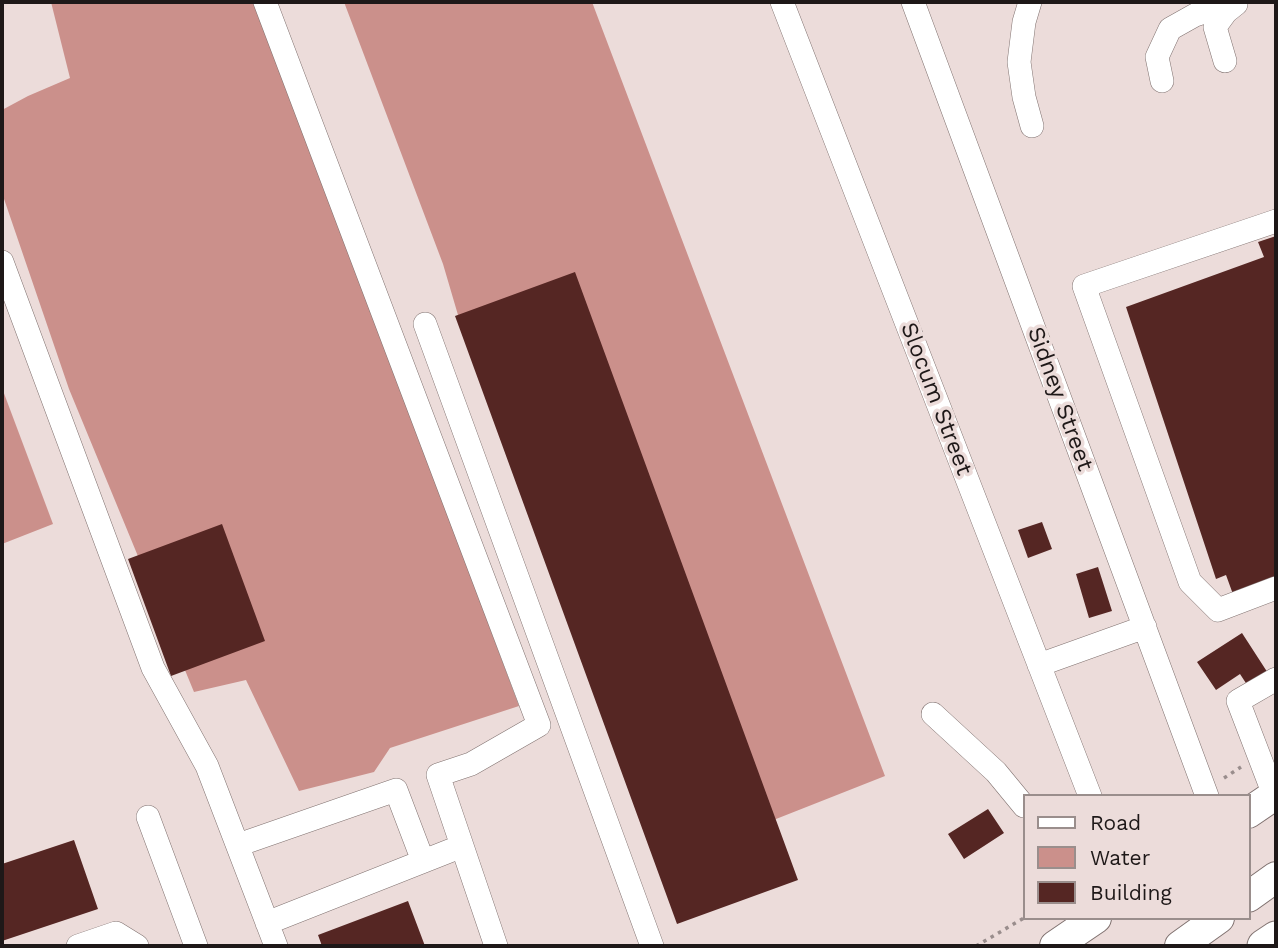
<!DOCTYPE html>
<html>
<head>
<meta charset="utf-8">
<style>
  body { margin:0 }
  #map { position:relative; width:1278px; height:948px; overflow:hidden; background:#ecdcda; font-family:"Work Sans",sans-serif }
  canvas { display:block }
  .frame { position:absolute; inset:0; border:4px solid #1e1818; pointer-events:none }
  .legend { position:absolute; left:1023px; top:794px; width:228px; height:126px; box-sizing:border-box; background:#ecdcda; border:2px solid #9a8e8c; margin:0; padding:9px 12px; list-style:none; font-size:21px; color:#1e1818 }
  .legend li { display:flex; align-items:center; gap:14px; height:35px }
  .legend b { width:35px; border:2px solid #9a8e8c }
</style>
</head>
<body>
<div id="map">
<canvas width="1278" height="948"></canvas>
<div class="frame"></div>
<ul class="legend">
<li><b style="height:9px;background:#fff"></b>Road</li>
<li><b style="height:19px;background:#cb908b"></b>Water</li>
<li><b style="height:19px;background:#552623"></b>Building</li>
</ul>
</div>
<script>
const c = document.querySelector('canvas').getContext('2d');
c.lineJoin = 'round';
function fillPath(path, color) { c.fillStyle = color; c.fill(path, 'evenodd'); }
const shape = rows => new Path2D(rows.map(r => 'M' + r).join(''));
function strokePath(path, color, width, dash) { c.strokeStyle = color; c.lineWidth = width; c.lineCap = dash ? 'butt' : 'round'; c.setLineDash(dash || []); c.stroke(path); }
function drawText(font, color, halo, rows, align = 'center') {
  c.font = font + ' "Work Sans",sans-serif'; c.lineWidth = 7; c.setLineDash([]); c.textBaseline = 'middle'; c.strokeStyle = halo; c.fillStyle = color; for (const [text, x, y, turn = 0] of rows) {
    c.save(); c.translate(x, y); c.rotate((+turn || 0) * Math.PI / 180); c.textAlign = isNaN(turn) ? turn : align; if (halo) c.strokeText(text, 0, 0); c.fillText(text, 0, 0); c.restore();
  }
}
const water = shape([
  [51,2,257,2,519,706,390,748,374,772,299,791,246,680,194,692,69,389,2,193,2,110,28,96,70,78],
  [344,2,592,2,885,776,662,864,458,315,443,264],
  [2,388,53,524,2,544]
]);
const building = shape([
  [1276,236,1276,582,1234,597,1226,575,1216,579,1126,307,1264,257,1258,242],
  [575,272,798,880,677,924,455,316],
  [1042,522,1052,549,1028,558,1018,530],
  [222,524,265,641,171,676,128,559],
  [1098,567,1112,611,1089,618,1076,574],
  [1242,633,1275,684,1255,697,1240,674,1216,690,1197,662],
  [988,809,1004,833,964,859,948,834],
  [74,840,98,909,2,941,2,864],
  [408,901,425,946,322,946,318,935]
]);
const path = shape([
  [1224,778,1241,767],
  [976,946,1024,918]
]);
const minor = shape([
  [265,2,539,725,471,764,438,775,496,946],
  [782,2,1090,796],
  [913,2,1207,796],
  [1030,2,1024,22,1019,62,1024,97,1032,126],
  [1225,61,1215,27,1226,12,1236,4],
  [1162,81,1157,57,1170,29,1195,15,1234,2],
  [1276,221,1084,286,1190,582,1218,610,1276,588],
  [2,262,153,668,207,766,276,946],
  [425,324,652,946],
  [1039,665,1145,627],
  [933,714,996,772,1024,806],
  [1274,795,1238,701,1276,679],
  [148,817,196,946],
  [238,845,396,790,423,861],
  [267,923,462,846],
  [78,946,116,933,137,946]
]);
const major = shape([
  [1248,813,1276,794],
  [1248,897,1276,877],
  [1055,946,1096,918],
  [1180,946,1219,918]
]);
const highway = shape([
  [1264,946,1276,938]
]);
const streetNames = [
  ["Slocum Street",936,399,69],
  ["Sidney Street",1060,399,70]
];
fillPath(water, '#cb908b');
fillPath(building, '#552623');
strokePath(minor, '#807270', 24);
strokePath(major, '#807270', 32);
strokePath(highway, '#807270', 35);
strokePath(path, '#998d8c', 3.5, [3.5, 5]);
strokePath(minor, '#fff', 23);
strokePath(major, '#fff', 30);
strokePath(highway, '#fff', 33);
drawText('23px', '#1e1818', '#ecdcda', streetNames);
</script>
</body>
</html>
